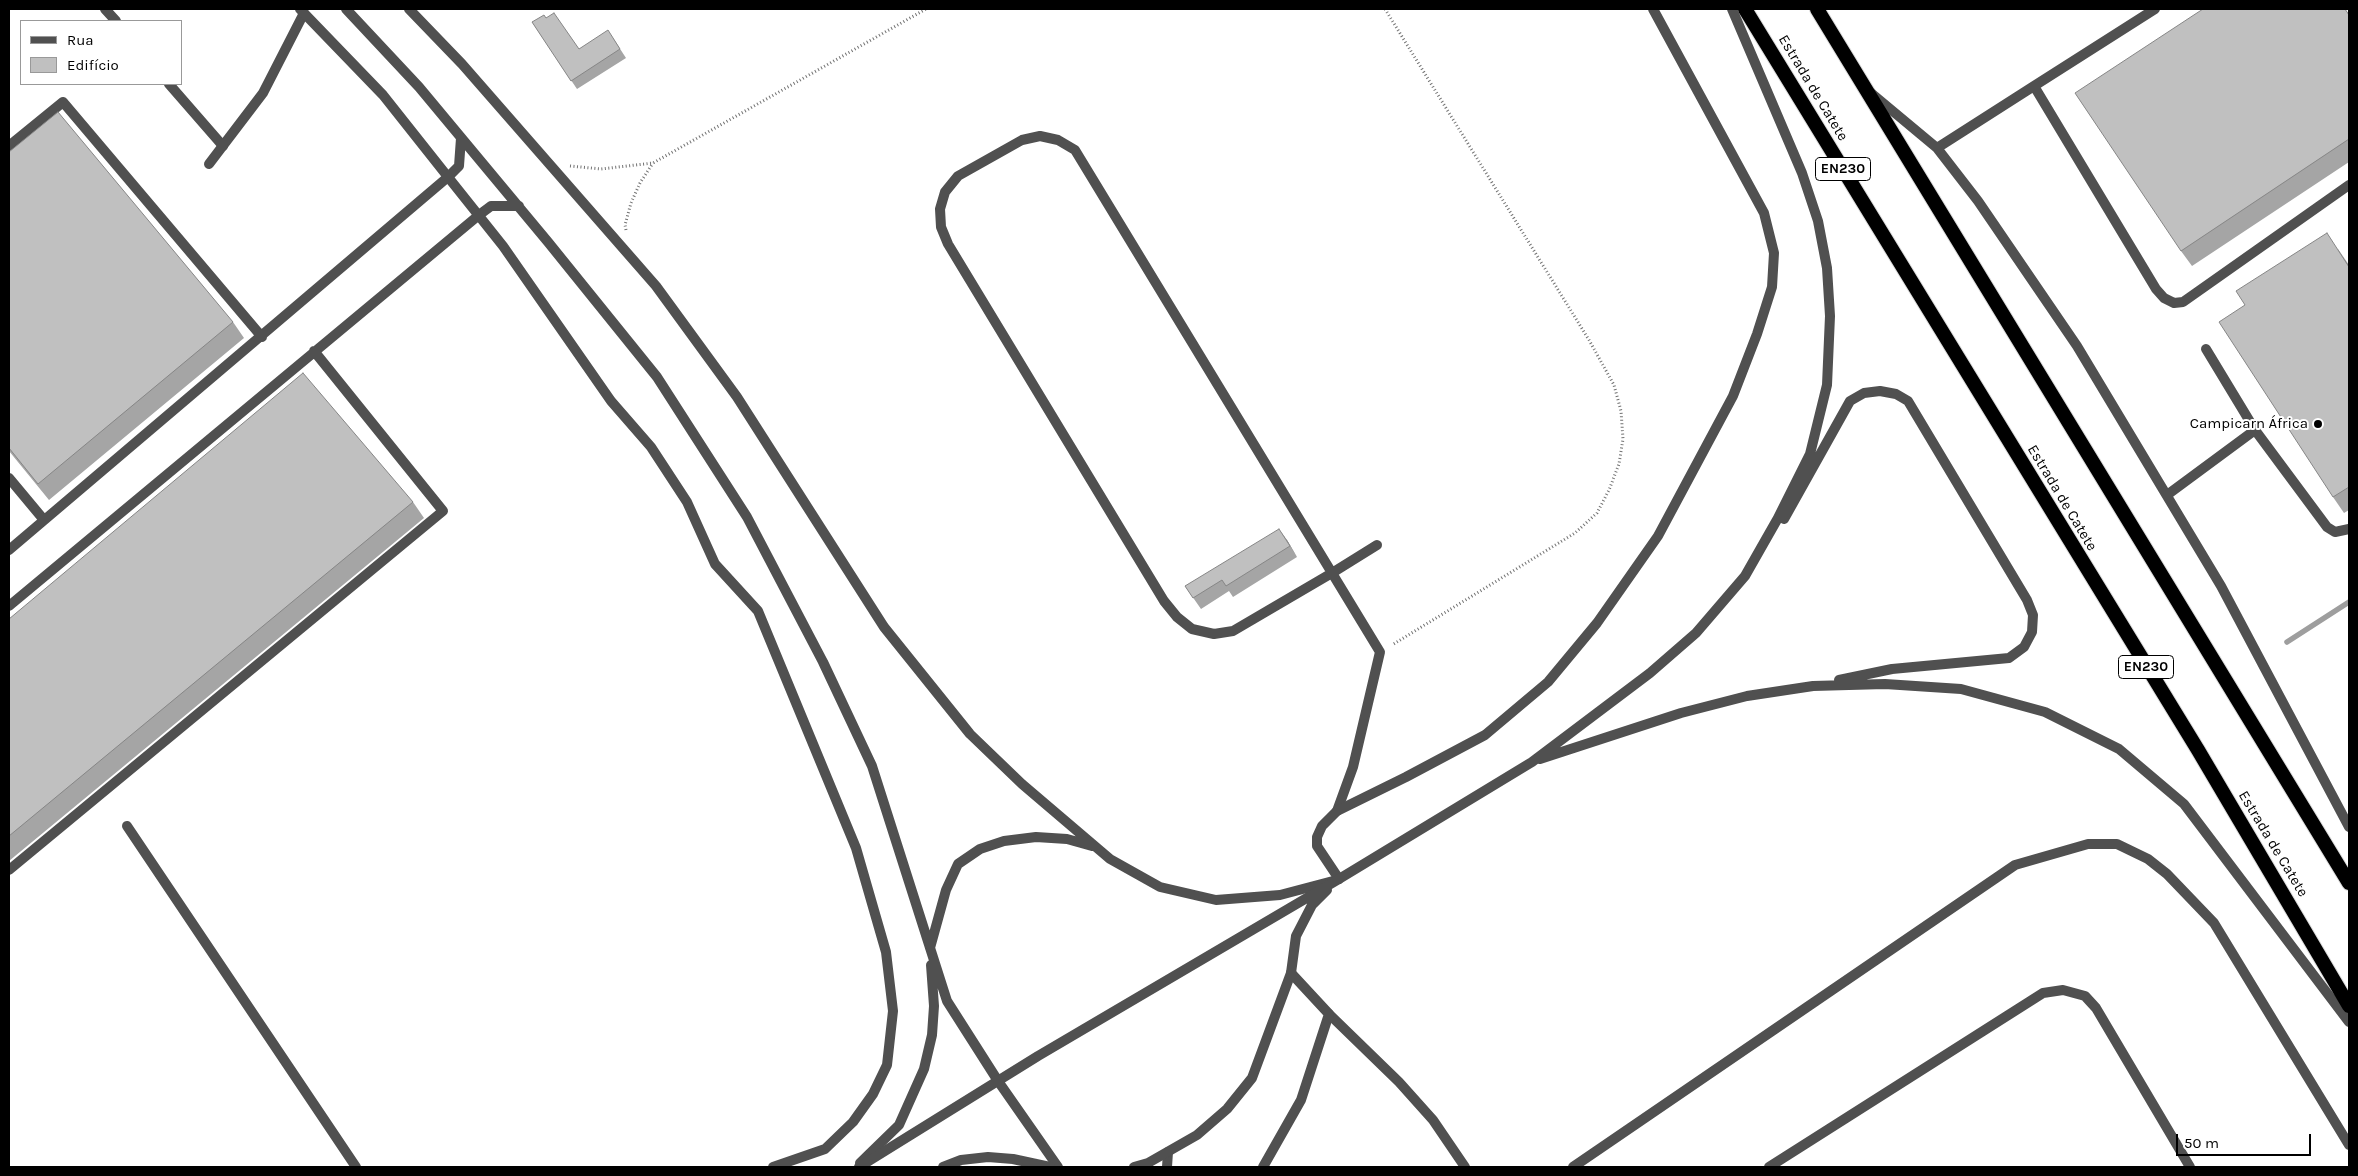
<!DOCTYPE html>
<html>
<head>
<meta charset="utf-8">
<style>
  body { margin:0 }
  #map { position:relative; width:2358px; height:1176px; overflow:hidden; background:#fff; font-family:Karla,sans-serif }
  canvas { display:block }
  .frame { position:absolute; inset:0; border:10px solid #000; pointer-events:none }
  .legend { position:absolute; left:20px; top:20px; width:162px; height:65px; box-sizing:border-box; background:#fff; border:1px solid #999; margin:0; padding:6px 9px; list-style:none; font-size:15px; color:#000 }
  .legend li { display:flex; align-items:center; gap:10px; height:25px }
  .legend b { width:25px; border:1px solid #999 }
  .scale { position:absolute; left:2176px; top:1134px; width:135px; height:22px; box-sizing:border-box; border:2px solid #000; border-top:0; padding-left:6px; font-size:15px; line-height:18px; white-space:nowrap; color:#000; -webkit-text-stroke:4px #fff; paint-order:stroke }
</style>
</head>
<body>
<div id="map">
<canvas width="2358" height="1176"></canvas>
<div class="frame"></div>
<ul class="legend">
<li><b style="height:6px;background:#505050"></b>Rua</li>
<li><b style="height:14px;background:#c0c0c0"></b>Edifício</li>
</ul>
<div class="scale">50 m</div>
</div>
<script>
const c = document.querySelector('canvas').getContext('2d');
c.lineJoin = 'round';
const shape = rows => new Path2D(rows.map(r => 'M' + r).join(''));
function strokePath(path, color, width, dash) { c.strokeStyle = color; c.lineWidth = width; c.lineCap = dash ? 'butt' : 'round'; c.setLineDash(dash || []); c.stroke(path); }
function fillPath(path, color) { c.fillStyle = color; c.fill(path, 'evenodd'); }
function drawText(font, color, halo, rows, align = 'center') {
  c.font = font + ' Karla,sans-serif'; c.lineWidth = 4; c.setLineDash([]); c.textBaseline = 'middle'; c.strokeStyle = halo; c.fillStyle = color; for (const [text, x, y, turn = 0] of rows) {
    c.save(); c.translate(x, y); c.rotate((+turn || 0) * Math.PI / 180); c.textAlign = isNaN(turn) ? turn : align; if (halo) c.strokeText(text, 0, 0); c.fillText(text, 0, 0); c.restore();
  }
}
const stream = shape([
  [2287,642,2349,602]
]);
const path = shape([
  [1385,9,1589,340,1614,385,1621,411,1623,439,1619,464,1609,490,1597,513,1575,533,1392,645],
  [570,166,601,169,653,163,926,9],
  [626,230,625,225,631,203,640,183,653,163]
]);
const service = shape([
  [346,9,419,87,548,242,657,377,747,517,823,662,872,766,947,1001,998,1081,1058,1167],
  [409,9,462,64,656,286,737,397,884,627,970,734,1022,784,1110,859,1160,887,1216,900,1280,895,1333,881],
  [2155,9,2034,86,2156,289,2164,298,2174,303,2183,302,2349,185],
  [1871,93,1937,148,1978,201,2077,346,2221,586,2349,827],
  [9,146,63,102,262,337],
  [1937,148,2034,86],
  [209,164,263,93,304,13],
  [2206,349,2255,430,2327,527,2335,532,2349,529],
  [9,478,44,520],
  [2167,495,2255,430],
  [9,550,448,177,459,166,461,138],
  [9,606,479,215,491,206,519,206],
  [1337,811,1353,767,1380,652,1332,573,1075,150,1058,140,1040,136,1022,140,958,176,945,192,940,209,941,227,948,244,1164,601,1177,617,1192,629,1214,634,1233,631,1332,573,1377,545],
  [9,870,443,511,314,351],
  [930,948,946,890,958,864,980,849,1004,841,1036,837,1067,839,1092,846],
  [1329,1014,1399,1082,1433,1120,1465,1167],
  [860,1163,899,1125,924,1069,932,1035,934,1006,931,965],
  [1167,1167,1168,1152],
  [1573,1167,2015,865,2088,844,2117,844,2148,859,2167,874,2214,923,2349,1145],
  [1769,1167,2043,993,2063,990,2085,996,2096,1008,2190,1167]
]);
const minor = shape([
  [105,9,116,21],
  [300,9,383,95,448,177,503,246,611,401,651,447,687,502,715,564,758,611,856,848,886,952,893,1011,887,1065,873,1094,853,1122,825,1149,773,1167],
  [169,84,223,146],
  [127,826,356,1167],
  [1339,879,1317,846,1317,837,1322,826,1337,811,1406,777,1485,735,1548,682,1597,623,1658,536,1733,396,1757,334,1772,287,1774,253,1764,213,1653,9],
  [1263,1167,1301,1100,1329,1014,1291,973]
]);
const tertiary = shape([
  [1784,519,1850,401,1864,393,1880,391,1896,394,1908,401,2027,600,2033,615,2032,632,2024,647,2009,658,1892,669,1839,680],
  [1540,759,1681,713,1747,696,1813,686,1885,684,1961,689,2045,712,2119,749,2184,804,2349,1022],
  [859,1167,1038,1056,1339,879,1532,762,1650,673,1696,633,1745,576,1778,518,1810,454,1827,385,1830,316,1827,268,1818,221,1802,173,1732,9],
  [943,1167,961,1160,988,1157,1013,1159,1050,1167],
  [1134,1167,1148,1163,1197,1135,1227,1109,1252,1078,1291,973,1296,936,1312,905,1327,890]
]);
const trunk = shape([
  [1745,9,2198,750,2349,1006],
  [1817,9,2349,883]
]);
const wall = shape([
  [2203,9,2345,9,2349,15,2349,162,2192,266,2181,251],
  [546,18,579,49,613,38,626,58,577,89,532,22],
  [9,152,233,322,244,338,49,500,9,451],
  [2338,249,2349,265,2349,510,2344,513,2333,497],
  [413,502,424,518,9,861,9,619],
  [1287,540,1297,557,1233,597,1229,591,1201,609,1185,586]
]);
const shadedWall = shape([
  [1279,529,1287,540,1297,557,1290,546]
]);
const building = shape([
  [2203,9,2345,9,2349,15,2349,139,2181,251,2075,93,2203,9],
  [554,13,579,49,608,30,620,49,571,81,532,22,544,15,546,18,554,13],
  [58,112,233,322,38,484,9,448,9,152,58,112],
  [2327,233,2349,267,2349,487,2333,497,2219,322,2245,305,2236,291,2327,233],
  [303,373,413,502,9,836,9,619,303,373],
  [1279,529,1290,546,1226,586,1222,580,1193,598,1185,586,1279,529]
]);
const markers = [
  [2318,424,5,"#000"]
];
const shields = [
  [1843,169,55],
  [2146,667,55]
];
const shieldNames = [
  ["EN230",1843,169],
  ["EN230",2146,667]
];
const streetNames = [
  ["Estrada de Catete",1813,88,59],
  ["Estrada de Catete",2062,498,59],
  ["Estrada de Catete",2273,844,59]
];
const poiNames = [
  ["Campicarn África",2308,424]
];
strokePath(stream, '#9e9e9e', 5.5);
strokePath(trunk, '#dbdbdb', 16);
strokePath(path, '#727272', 3, [1, 2.5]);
strokePath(service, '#505050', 10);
strokePath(minor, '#505050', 10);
strokePath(tertiary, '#505050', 10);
strokePath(trunk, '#000', 14);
fillPath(wall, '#a5a5a5');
fillPath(shadedWall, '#868686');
fillPath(building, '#c0c0c0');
strokePath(building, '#868686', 1);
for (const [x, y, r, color] of markers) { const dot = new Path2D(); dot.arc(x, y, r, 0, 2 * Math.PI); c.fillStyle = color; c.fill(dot); strokePath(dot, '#fff', 2); }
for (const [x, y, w] of shields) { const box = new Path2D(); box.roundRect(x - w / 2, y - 11.5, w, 23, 4); c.fillStyle = '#fff'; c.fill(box); strokePath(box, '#000', 1); }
drawText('bold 14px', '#000', null, shieldNames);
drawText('15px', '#000', '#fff', streetNames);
drawText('15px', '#000', '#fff', poiNames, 'right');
</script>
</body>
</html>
